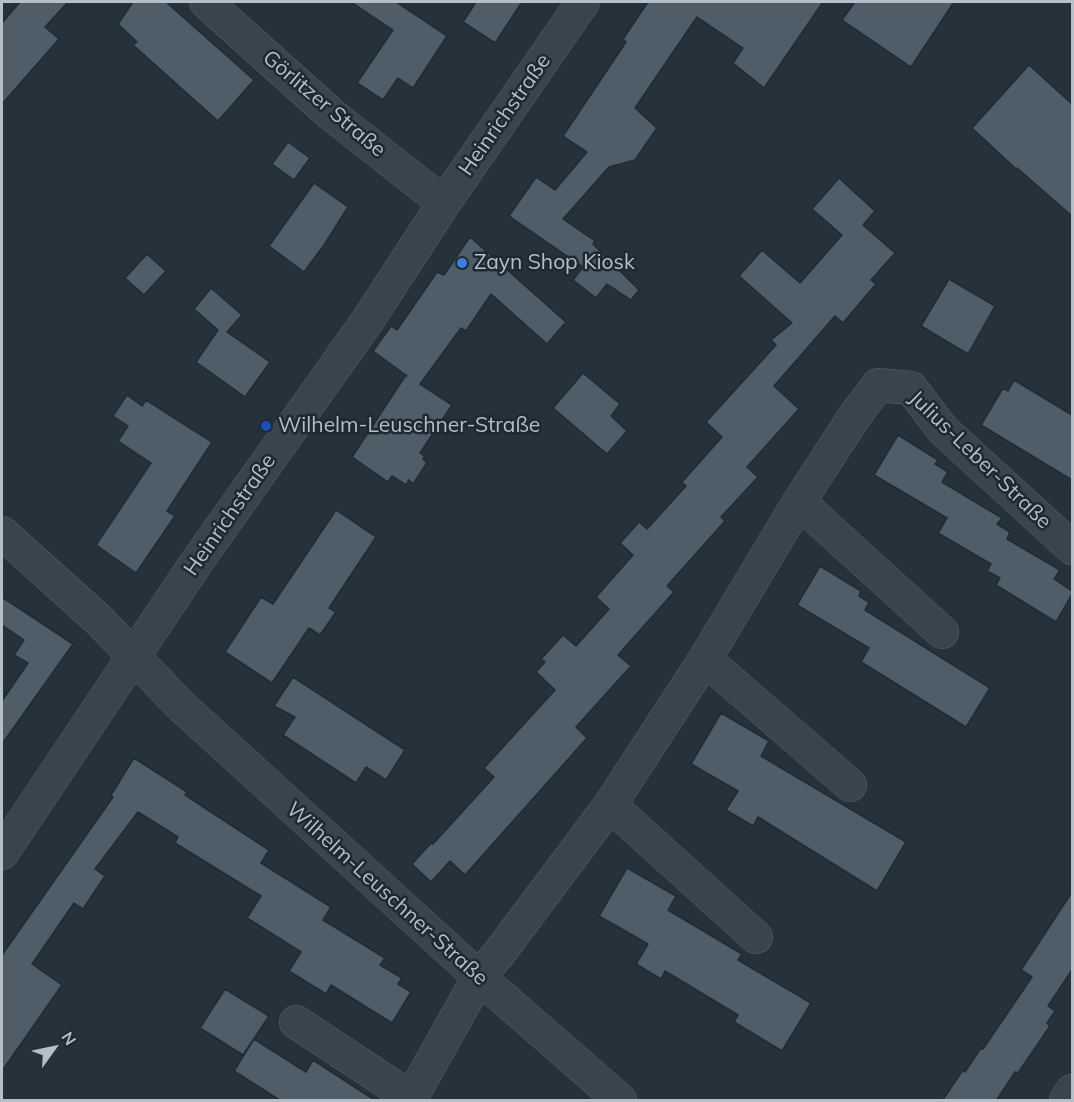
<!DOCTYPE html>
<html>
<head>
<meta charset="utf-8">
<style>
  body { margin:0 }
  #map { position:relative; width:1074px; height:1102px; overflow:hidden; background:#25323c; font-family:Mulish,sans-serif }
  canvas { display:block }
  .frame { position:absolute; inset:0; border:3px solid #b5bfc8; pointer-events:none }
  .north { position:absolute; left:24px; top:1018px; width:60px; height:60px; -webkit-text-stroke:4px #1e2931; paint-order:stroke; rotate:57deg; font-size:16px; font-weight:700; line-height:24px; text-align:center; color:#b5bfc8 }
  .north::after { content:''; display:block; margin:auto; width:21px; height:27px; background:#b5bfc8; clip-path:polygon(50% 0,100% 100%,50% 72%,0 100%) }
</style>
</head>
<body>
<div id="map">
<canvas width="1074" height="1102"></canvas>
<div class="frame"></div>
<div class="north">N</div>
</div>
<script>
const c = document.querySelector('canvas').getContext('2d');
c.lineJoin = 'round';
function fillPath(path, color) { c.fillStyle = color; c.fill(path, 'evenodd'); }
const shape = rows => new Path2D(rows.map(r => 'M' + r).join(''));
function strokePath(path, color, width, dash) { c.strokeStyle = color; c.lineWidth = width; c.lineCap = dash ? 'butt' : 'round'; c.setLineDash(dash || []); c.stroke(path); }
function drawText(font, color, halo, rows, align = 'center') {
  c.font = font + ' Mulish,sans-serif'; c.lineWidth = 5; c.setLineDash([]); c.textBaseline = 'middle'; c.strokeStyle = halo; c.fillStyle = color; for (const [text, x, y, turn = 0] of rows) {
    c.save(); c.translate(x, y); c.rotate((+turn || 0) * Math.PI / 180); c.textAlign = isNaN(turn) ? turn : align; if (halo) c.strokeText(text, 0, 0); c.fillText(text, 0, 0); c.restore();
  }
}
const building = shape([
  [20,2,68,2,45,27,59,39,2,104,2,23,20,2],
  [133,2,166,2,254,80,218,121,133,45,137,42,118,24,133,2],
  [351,2,396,2,447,36,413,88,398,78,383,100,357,83,393,30,351,2],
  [476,2,522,2,495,43,463,22,476,2],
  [648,2,823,2,764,88,733,63,743,48,697,17,635,108,657,128,635,160,609,167,563,219,595,241,593,244,639,290,631,300,607,284,596,298,573,280,583,267,509,216,536,177,555,190,587,152,563,136,626,42,623,39,648,2],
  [855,2,954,2,911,67,842,20,855,2],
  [1029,65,1072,104,1072,216,1017,168,1016,169,972,128,1029,65],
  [288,142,310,158,294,180,272,164,288,142],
  [839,178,875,211,863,225,895,253,871,280,876,284,843,323,835,316,774,386,799,409,747,467,758,477,721,517,725,521,667,586,674,592,618,655,631,666,576,727,587,738,465,875,450,861,431,882,412,864,431,843,433,844,494,777,484,768,555,690,536,672,545,662,541,659,563,635,576,646,609,609,596,597,633,555,620,543,639,522,647,529,686,486,682,482,722,437,706,422,776,345,771,340,792,323,739,276,762,250,800,283,842,235,812,209,839,178],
  [314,183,348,207,324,245,304,272,269,246,314,183],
  [470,237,566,322,547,344,491,294,466,331,461,328,420,384,452,405,420,453,425,456,423,459,427,463,413,484,409,480,406,485,392,476,388,482,352,457,406,375,407,376,373,351,391,326,397,330,437,272,444,275,470,237],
  [147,254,166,271,144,295,125,278,147,254],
  [949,279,995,306,968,354,921,326,949,279],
  [211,288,242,315,227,332,270,362,245,397,196,362,218,330,194,309,211,288],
  [583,373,620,404,611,416,627,431,607,454,553,408,583,373],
  [1014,380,1072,415,1072,480,981,425,1003,388,1008,391,1014,380],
  [127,395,142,406,146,400,212,442,167,511,175,516,136,573,96,545,151,463,118,441,128,426,113,416,127,395],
  [898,435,938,460,935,464,948,472,942,482,1002,518,997,524,1010,532,1007,539,1060,570,1054,579,1072,591,1072,594,1056,622,996,585,1000,578,987,571,991,564,938,533,947,518,874,475,898,435],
  [336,510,376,537,329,608,336,612,320,635,309,628,272,683,225,652,261,597,273,604,336,510],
  [820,566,861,591,859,596,869,602,865,610,990,688,966,727,861,662,869,648,797,605,820,566],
  [2,597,73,644,2,744,2,701,28,663,14,655,24,640,2,625,2,597],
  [293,677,405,750,386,780,366,767,356,783,283,735,295,717,274,706,293,677],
  [721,713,769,741,761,756,906,842,877,891,758,817,753,826,726,810,738,791,691,764,721,713],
  [134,758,187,792,185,795,269,850,261,863,331,907,323,920,385,958,380,965,402,978,398,984,411,992,392,1023,331,985,326,994,289,971,301,952,247,918,261,896,175,843,178,837,138,812,95,869,105,876,83,909,74,903,32,964,62,985,2,1071,2,955,113,797,111,795,134,758],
  [627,868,676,896,668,910,742,954,738,960,811,1003,782,1051,734,1022,738,1015,665,971,661,979,636,964,648,944,599,916,627,868],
  [1072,892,1072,970,1048,1006,1055,1011,1047,1023,1050,1026,1018,1073,1015,1072,996,1101,942,1101,963,1070,965,1072,981,1048,983,1049,1032,977,1021,970,1072,892],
  [225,989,269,1016,243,1055,200,1028,225,989],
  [254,1039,306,1072,313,1060,376,1101,281,1101,234,1071,254,1039]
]);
const minor = shape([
  [206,2,332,115,444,203],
  [799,502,942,632],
  [2,533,100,621,179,704,479,977,620,1100],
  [705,659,850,785],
  [610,805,756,937],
  [2,853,196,563,368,320,444,203,583,2],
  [296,1022,411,1098],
  [410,1100,479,977,500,952,610,805,705,659,799,502,854,417,878,385,911,388,943,430,1072,548],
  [1066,1100,1072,1091]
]);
const markers = [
  [462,263,6,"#3f7fe0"],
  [266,426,6,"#1a4fb4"]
];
const streetNames = [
  ["Görlitzer Straße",324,104,40],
  ["Heinrichstraße",505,115,-55],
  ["Julius-Leber-Straße",980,460,44],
  ["Heinrichstraße",230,515,-55],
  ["Wilhelm-Leuschner-Straße",387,894,42]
];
const poiNames = [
  ["Zayn Shop Kiosk",474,263],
  ["Wilhelm-Leuschner-Straße",278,426]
];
fillPath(building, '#4e5d67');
strokePath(building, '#202b33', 1.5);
strokePath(minor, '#57626a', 34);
strokePath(minor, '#39444c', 33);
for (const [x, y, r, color] of markers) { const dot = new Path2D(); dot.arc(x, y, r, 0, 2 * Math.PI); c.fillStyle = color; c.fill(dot); strokePath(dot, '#1e2931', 2); }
drawText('21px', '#b5bfc8', '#1e2931', streetNames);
drawText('21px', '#b5bfc8', '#1e2931', poiNames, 'left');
</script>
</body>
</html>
